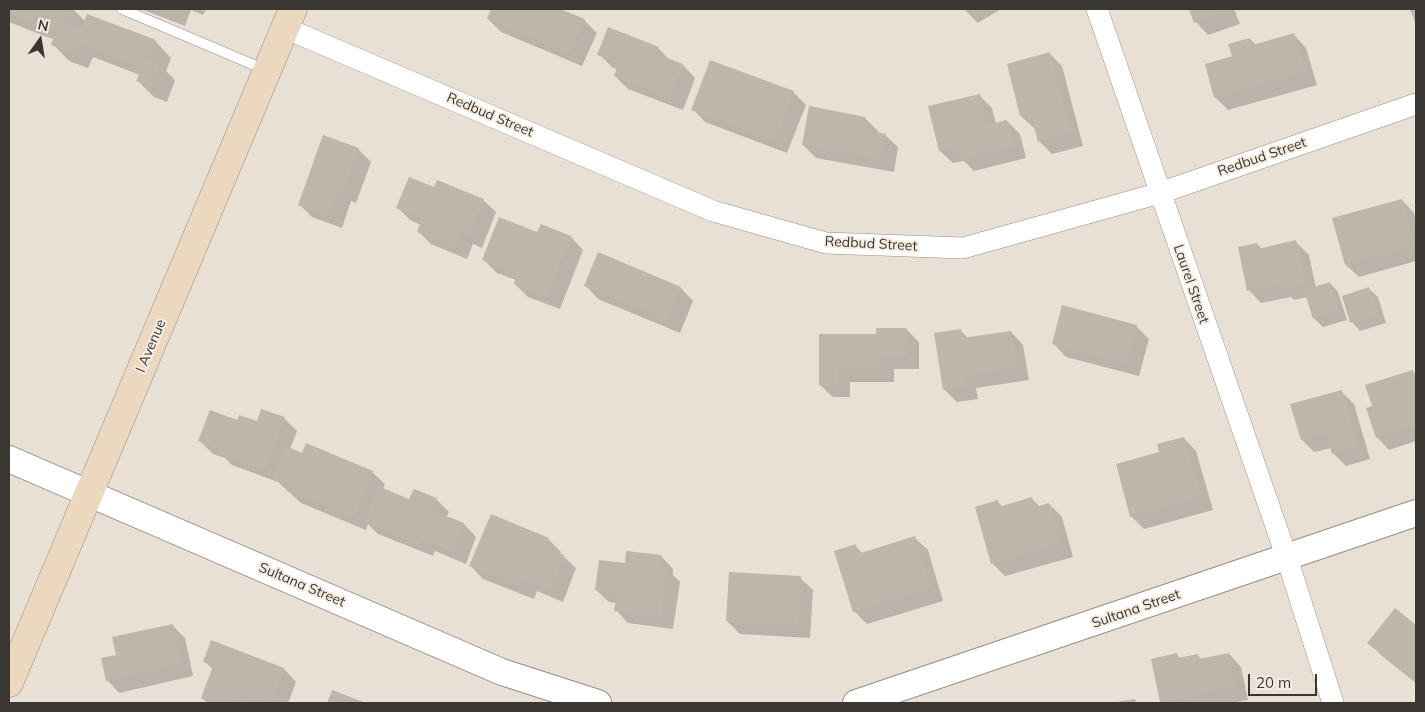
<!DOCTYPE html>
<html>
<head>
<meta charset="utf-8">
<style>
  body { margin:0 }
  #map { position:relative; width:1425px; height:712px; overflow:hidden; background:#e9e0d5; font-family:Mulish,sans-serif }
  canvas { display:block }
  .frame { position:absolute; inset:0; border:10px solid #3a3733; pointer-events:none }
  .north { position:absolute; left:15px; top:15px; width:50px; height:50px; -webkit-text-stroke:4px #f6ede2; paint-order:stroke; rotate:13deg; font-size:14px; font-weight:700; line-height:20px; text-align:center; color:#3a3733 }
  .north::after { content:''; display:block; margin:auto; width:18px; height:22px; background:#3a3733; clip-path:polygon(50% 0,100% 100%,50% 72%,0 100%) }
  .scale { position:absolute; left:1248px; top:674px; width:69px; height:22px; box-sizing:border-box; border:2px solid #3a3733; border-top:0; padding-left:6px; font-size:15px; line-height:18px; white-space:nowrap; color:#3a3733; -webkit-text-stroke:4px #f6ede2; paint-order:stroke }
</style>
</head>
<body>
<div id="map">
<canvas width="1425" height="712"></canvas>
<div class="frame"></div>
<div class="north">N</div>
<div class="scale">20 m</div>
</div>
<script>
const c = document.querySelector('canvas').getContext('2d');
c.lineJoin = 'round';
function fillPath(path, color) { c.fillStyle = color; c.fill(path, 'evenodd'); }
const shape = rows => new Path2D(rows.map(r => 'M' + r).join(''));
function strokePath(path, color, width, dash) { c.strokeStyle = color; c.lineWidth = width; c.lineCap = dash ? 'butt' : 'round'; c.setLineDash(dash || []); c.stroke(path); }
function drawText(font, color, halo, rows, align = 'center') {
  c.font = font + ' Mulish,sans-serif'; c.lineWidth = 4; c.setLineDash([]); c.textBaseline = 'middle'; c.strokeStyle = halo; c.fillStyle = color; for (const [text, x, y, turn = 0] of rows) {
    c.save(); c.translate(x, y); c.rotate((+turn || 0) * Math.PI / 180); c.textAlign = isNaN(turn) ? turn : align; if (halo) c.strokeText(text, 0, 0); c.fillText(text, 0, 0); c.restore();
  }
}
const shadow = shape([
  [9,9,73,9,85,21,155,41,171,58,166,71,175,80,167,102,154,97,138,81,140,75,93,57,88,68,69,61,53,44,55,40,9,22],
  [141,9,206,9,203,15,191,10,185,26],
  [492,9,557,9,584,20,597,33,582,66,501,32,488,19],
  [964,9,1001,9,978,23],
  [1190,9,1234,9,1240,24,1208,35,1196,22],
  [1294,35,1306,48,1317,85,1228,110,1215,97,1233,57,1250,39,1256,45],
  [658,48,671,61,683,65,695,78,683,110,628,89,615,76,618,70,612,67,599,54],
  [1050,54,1062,66,1083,146,1052,154,1039,141,1036,128,1034,128,1021,116,1008,64],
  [793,92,806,105,787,153,705,122,693,109],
  [979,95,992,108,996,124,1007,121,1020,134,1026,158,974,171,964,161,953,163,940,151],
  [865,118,878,131,877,133,885,135,898,147,894,172,816,158,803,145],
  [358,149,371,162,356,203,351,201,342,228,312,217,299,204],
  [435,189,483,200,496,212,482,248,473,244,467,259,431,244,418,231,421,225,410,220,398,208],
  [1402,200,1414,213,1416,220,1416,261,1359,277,1346,265],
  [541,225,571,237,583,250,560,309,528,297,515,284,516,280,497,273,484,260,538,234],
  [1296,242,1309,255,1316,288,1330,283,1338,292,1347,320,1323,327,1314,318,1308,297,1294,300,1291,297,1261,303,1249,290,1257,244,1262,249],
  [599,254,681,288,693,301,680,333,598,299,586,286],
  [1369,289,1378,297,1386,323,1360,331,1352,322],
  [1136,326,1149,339,1139,376,1066,357,1054,344],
  [906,329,919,342,919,369,894,369,894,382,850,382,850,397,833,397,820,385,877,335],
  [960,330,969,339,1011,332,1023,345,1029,380,976,388,978,399,957,402,944,389],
  [1412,371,1416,375,1416,441,1389,450,1377,437,1374,406],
  [1341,391,1354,404,1370,459,1346,466,1333,453,1331,448,1314,452,1302,440],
  [284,418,297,431,290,449,302,454,372,472,385,484,383,490,410,501,436,499,449,512,446,517,464,524,476,537,466,564,435,551,433,556,378,534,368,524,366,530,301,503,278,482,232,465,225,458,213,454,200,441,237,422,258,423],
  [1184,438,1196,451,1213,510,1144,529,1131,516,1160,453],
  [1032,499,1040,507,1049,504,1062,517,1073,557,1005,576,992,563,997,501,1003,507],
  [915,538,928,550,943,601,867,624,854,611,855,546,863,554],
  [548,539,561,552,560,554,563,556,576,568,563,602,537,591,534,599,483,579,471,566],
  [661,556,673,569,673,575,680,582,673,629,628,623,616,610,617,603,609,602,596,590,626,565],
  [800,578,813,590,810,638,740,634,727,621],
  [1395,610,1416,626,1416,683,1382,656,1369,643],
  [172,625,185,638,193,676,119,693,107,680],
  [212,642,284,669,296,682,288,703,207,703,202,698,213,670,205,661],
  [1176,654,1180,658,1197,655,1202,659,1229,654,1241,667,1248,700,1231,703,1163,703,1161,702,1153,659]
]);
const building = shape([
  [9,9,68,9,63,22,81,29,87,14,156,40,148,59,160,63,151,86,136,81,142,67,76,42,72,53,51,45,56,31,9,13],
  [491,9,560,9,585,19,569,55,487,19],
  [1189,9,1227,9,1228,11,1194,23],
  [1410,9,1416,9,1416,25],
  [608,27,659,47,656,54,683,64,670,98,614,76,619,63,597,55],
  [1294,33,1305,72,1214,98,1205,64,1232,56,1228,44,1250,38,1253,45],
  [1050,52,1071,133,1038,142,1031,114,1020,116,1007,64],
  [710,60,794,91,775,141,691,110],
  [980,94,988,125,1007,120,1014,146,960,159,957,147,939,151,928,106],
  [809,106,865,117,863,129,886,134,881,159,802,145],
  [323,135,359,148,343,192,338,190,329,216,298,205],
  [409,177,434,187,437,180,484,199,469,236,461,232,455,247,417,232,422,219,396,208],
  [1402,199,1415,246,1345,265,1332,218],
  [499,217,537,232,541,224,571,236,547,297,514,284,517,274,482,260],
  [1296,240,1306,283,1281,288,1280,284,1247,291,1238,247,1257,243,1258,249],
  [598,252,681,287,667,321,584,286],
  [1330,282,1339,311,1313,319,1304,290],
  [1369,287,1378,314,1350,323,1342,296],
  [1062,305,1137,325,1127,364,1052,344],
  [876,328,907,328,906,357,882,357,882,370,838,370,838,385,819,385,819,334,876,334],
  [961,329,962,338,1011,331,1017,367,964,376,966,386,943,390,934,333],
  [1413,370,1416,380,1416,424,1376,438,1366,408,1372,406,1365,385],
  [1342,390,1358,447,1332,454,1326,433,1301,440,1290,404],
  [261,409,285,417,265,470,217,452,218,449,198,441,210,410,237,420,239,415,257,421],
  [1184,437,1201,497,1130,517,1116,464,1159,452,1157,444],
  [306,443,373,471,353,518,287,491,289,485,272,478,286,446,302,453],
  [378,486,409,499,414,489,437,498,432,510,464,523,453,552,423,539,420,545,364,522],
  [1032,497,1035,507,1049,503,1061,544,991,564,975,507,998,500,999,507],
  [491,514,549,538,545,547,564,555,550,590,525,579,521,587,469,566],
  [915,536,931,588,853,612,834,551,856,544,858,554],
  [626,551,661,555,660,567,667,568,661,617,614,611,617,593,595,590,599,560,625,563],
  [729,572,801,576,798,626,726,621],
  [1395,608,1416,625,1416,671,1411,677,1367,643],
  [173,624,181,664,106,681,101,658,116,655,112,637],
  [211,640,284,668,271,703,236,691,231,703,214,703,201,698,213,666,203,662],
  [1177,653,1178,658,1198,654,1199,659,1229,653,1236,687,1160,702,1151,659],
  [332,690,366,703,327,703],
  [1135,699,1136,703,1116,703,1116,702]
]);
const service = shape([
  [122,9,266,70]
]);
const minor = shape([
  [1097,9,1287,558,1333,703],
  [285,28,713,211,826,243,963,248,1160,193,1416,104]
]);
const tertiary = shape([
  [9,459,502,672,598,703],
  [856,703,1416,513]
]);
const secondary = shape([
  [9,683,293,9]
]);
const streetNames = [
  ["Redbud Street",490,115,23],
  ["Redbud Street",1262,157,-19],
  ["Redbud Street",871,244,3],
  ["Laurel Street",1191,284,71],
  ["I Avenue",151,346,-67],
  ["Sultana Street",302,585,23],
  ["Sultana Street",1136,609,-19]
];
fillPath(shadow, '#0003');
fillPath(building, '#beb5ab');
strokePath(service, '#968d83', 11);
strokePath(minor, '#968d83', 22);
strokePath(tertiary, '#968d83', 28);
strokePath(secondary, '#968d83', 29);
strokePath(service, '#fff', 10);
strokePath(minor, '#fff', 21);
strokePath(tertiary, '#fff', 26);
strokePath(secondary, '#ebd8bf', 28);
drawText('14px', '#3a3733', '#f6ede2', streetNames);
</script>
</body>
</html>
